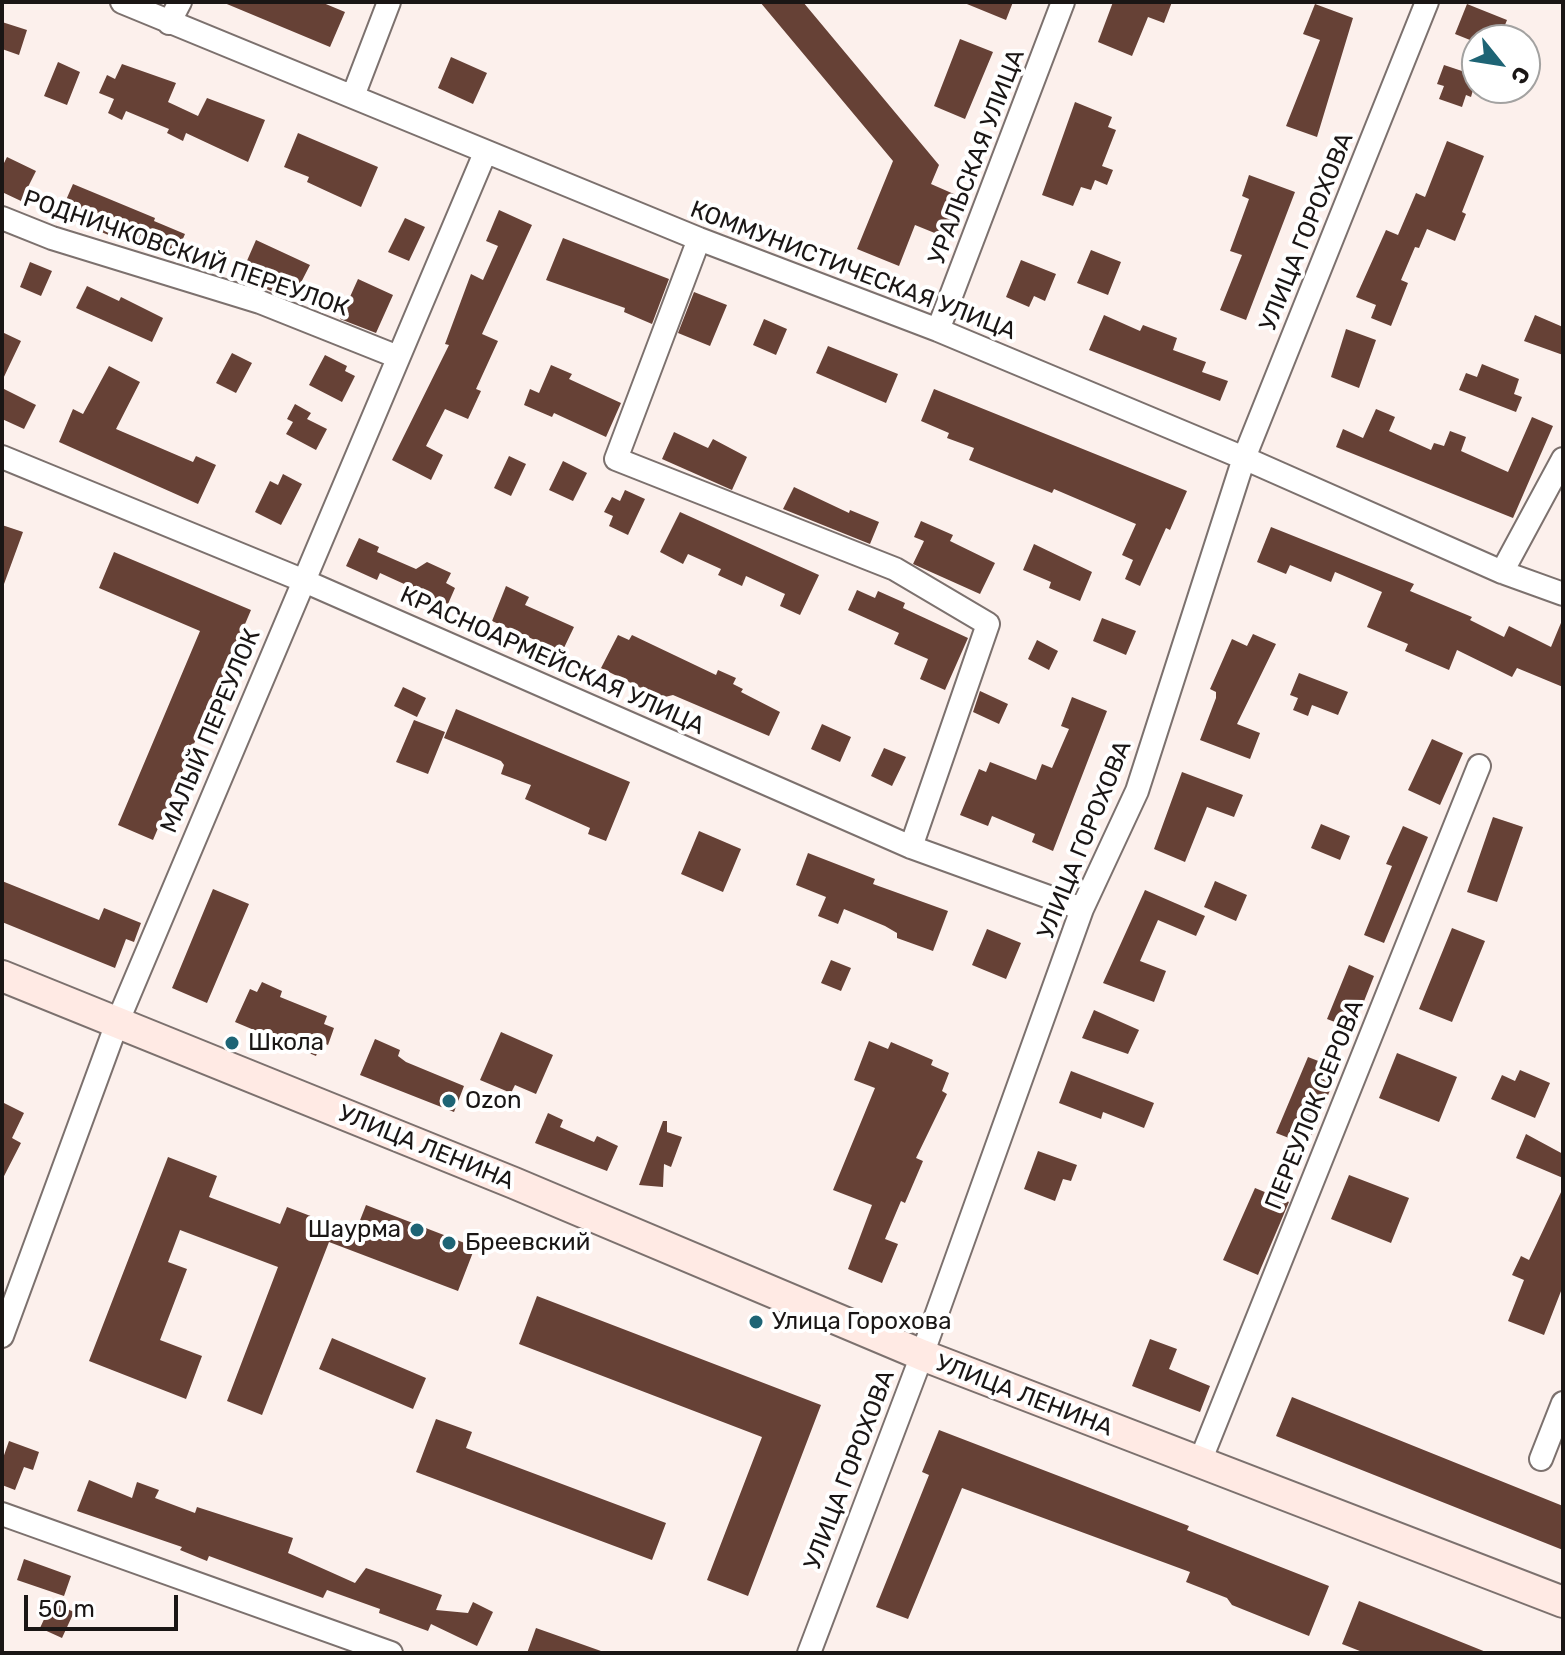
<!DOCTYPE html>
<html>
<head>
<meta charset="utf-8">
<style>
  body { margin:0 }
  #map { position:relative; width:1565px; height:1655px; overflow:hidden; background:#fcf0ec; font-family:Rubik,sans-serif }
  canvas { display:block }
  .frame { position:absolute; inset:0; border:4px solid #1a1615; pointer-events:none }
  .north { position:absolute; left:1461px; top:24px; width:80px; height:80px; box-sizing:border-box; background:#fff; border:2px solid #a3a2a1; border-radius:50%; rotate:120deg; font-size:22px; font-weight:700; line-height:32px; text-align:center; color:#1a1615 }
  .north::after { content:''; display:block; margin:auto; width:28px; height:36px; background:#1e6475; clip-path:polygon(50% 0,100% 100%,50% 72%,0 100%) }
  .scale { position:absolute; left:24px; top:1595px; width:154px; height:36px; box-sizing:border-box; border:4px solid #1a1615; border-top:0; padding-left:10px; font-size:24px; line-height:28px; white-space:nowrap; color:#1a1615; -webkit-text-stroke:6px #fff; paint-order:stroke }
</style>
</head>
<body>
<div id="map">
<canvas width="1565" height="1655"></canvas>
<div class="frame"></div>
<div class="north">С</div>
<div class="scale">50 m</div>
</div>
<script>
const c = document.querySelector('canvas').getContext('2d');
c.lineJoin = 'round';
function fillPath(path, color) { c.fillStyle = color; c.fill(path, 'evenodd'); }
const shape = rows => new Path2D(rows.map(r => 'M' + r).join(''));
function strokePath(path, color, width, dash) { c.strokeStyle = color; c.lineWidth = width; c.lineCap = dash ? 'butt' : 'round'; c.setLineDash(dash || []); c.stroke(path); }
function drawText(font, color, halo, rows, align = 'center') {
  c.font = font + ' Rubik,sans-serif'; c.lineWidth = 8; c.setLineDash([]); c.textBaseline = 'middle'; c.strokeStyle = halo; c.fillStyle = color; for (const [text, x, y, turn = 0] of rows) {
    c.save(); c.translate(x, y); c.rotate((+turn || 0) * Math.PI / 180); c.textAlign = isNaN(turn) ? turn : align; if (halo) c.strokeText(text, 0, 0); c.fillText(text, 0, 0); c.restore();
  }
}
const building = shape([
  [222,2,321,2,345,12,330,47],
  [760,2,803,2,939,165,931,184,963,198,947,238,915,225,899,266,857,249,893,161],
  [962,2,1013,2,1006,20],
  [1113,2,1172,2,1164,23,1148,17,1132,56,1098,42],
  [1315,4,1353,18,1317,137,1286,126,1320,40,1303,34],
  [1467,4,1507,20,1499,40,1470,40,1455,34],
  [2,22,27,30,19,55,2,49],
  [960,39,993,52,965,119,934,106],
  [451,57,487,73,473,104,438,88],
  [58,62,80,72,67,105,44,96],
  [122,64,176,83,168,102,198,116,207,98,265,120,248,162,186,133,183,141,167,133,169,129,126,111,122,120,108,113,114,99,99,93,107,75,115,79],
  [1444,65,1477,76,1471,97,1466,95,1462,107,1439,99,1444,86,1437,84],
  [1075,102,1112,117,1108,127,1116,130,1102,166,1113,170,1107,185,1095,180,1091,190,1081,187,1073,206,1042,195],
  [298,133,378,167,361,207,307,182,309,177,284,167],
  [1447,141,1484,156,1462,212,1466,214,1455,241,1427,229,1419,248,1415,247,1401,280,1408,283,1391,326,1371,318,1376,305,1356,297,1386,230,1398,235,1416,193,1425,197],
  [7,157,36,171,21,201,2,192,2,167],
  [1249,175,1295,192,1246,320,1220,310,1242,255,1230,251,1249,199,1242,196],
  [73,184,155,218,154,221,185,234,175,257,144,244,142,249,63,216,66,209,63,207],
  [499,210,532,225,482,334,498,341,476,389,481,391,468,419,445,409,426,446,443,455,431,480,392,460,449,345,445,344,471,274,483,280,498,246,486,241],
  [405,218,425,227,409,261,388,252],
  [563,238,669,279,652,324,624,312,625,308,546,280],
  [256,240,310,265,292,300,248,281,254,267,246,263],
  [1091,250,1121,262,1108,295,1077,283],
  [1021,260,1056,274,1045,301,1034,296,1029,307,1006,297],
  [30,262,52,271,41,296,20,287],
  [358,279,393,295,376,333,340,319],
  [87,286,119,301,121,297,163,318,152,342,76,308],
  [694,292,727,305,710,346,678,333],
  [1104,315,1140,331,1143,325,1177,338,1173,350,1206,362,1202,372,1228,381,1220,401,1089,350],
  [1535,315,1563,327,1563,355,1524,341],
  [764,319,787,329,776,355,753,345],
  [1346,329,1376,340,1359,388,1331,377],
  [2,332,21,341,2,381],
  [828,346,898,374,886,403,816,373],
  [232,353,252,363,236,393,216,383],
  [325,355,347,366,345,371,355,376,342,402,309,385],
  [1482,364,1519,379,1514,394,1522,397,1516,412,1459,390,1466,373,1477,377],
  [551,365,572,374,569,379,621,403,606,437,554,413,552,417,524,405,530,389,539,393],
  [109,366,140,382,116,429,193,462,196,456,216,465,198,504,59,442,73,409,83,414],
  [2,388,36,405,24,429,2,419],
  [934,389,1187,491,1170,530,1166,528,1140,586,1125,579,1133,560,1122,555,1136,524,1054,489,1052,493,969,460,974,448,947,438,949,433,921,421],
  [295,404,311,413,307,419,327,429,316,450,286,434,293,422,287,419],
  [1376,409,1395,417,1389,431,1431,450,1434,443,1444,446,1450,431,1466,437,1461,451,1508,472,1532,417,1553,426,1513,518,1336,447,1343,429,1363,438],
  [674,432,708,448,713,439,747,457,732,490,662,459],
  [509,456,526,464,511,496,494,488],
  [563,461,587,473,573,501,549,490],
  [283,474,302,484,281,525,255,512,270,481,278,485],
  [794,487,849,513,850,510,879,522,870,544,783,509],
  [625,490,645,499,628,535,609,526,613,516,604,512,612,497,620,501],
  [680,512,819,575,800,615,780,606,785,594,746,576,742,586,718,575,721,569,688,554,683,564,660,552],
  [921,521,953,535,950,541,995,563,980,594,913,564,924,541,914,537],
  [2,525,23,532,4,584,2,583],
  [1271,527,1414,584,1410,591,1472,617,1470,620,1504,637,1509,626,1551,647,1563,618,1563,687,1517,668,1512,677,1457,650,1449,670,1405,651,1408,644,1367,627,1382,592,1335,572,1331,582,1290,565,1286,574,1257,562],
  [359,538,379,547,377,552,416,569,427,562,451,573,446,583,455,588,448,604,380,573,377,580,346,566],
  [1034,544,1092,572,1080,601,1049,588,1051,582,1023,570],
  [114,552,251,610,153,840,118,825,200,631,99,588],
  [506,586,529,597,525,605,574,627,562,652,492,621],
  [857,590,875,598,878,591,905,603,903,608,968,638,945,690,920,679,928,659,894,644,899,633,848,610],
  [1102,618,1136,631,1126,655,1093,641],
  [1253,634,1276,644,1237,724,1260,733,1250,759,1200,740,1216,698,1216,692,1210,689,1232,639,1247,646],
  [618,635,629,640,632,635,716,675,718,670,736,678,733,684,743,689,741,692,780,712,769,736,673,695,661,698,601,668],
  [1037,640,1058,651,1049,670,1028,659],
  [1299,673,1348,692,1338,715,1312,705,1308,716,1293,710,1298,698,1290,695],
  [403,687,426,698,417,717,394,706],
  [980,691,1008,704,999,724,973,712],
  [1072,697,1107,711,1053,851,1032,842,1035,834,992,816,988,826,960,815,979,769,986,772,990,762,1036,780,1042,764,1052,768,1069,729,1061,726],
  [456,709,630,782,606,841,588,834,590,828,525,799,531,785,501,774,504,765,501,761,444,738],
  [414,720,445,732,428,774,396,762],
  [822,724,851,737,840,762,811,749],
  [1432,739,1463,753,1440,805,1408,790],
  [884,748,906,757,892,786,871,776],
  [1182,772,1243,795,1234,817,1207,807,1185,862,1154,849],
  [1493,817,1523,827,1497,902,1467,892],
  [1321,824,1350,836,1340,860,1311,848],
  [1403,826,1428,837,1384,943,1364,935,1392,866,1386,864],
  [699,831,741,849,723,892,681,874],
  [808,853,875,879,873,884,948,911,933,951,897,938,897,933,885,926,844,909,838,924,818,916,826,897,796,885],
  [2,881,99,920,104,908,141,923,134,942,126,939,115,968,2,922],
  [1215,881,1247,895,1236,921,1204,907],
  [213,889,249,904,207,1003,172,988],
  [1145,890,1205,916,1196,936,1158,920,1140,961,1166,971,1154,1002,1103,983],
  [1452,928,1485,941,1452,1022,1419,1009],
  [987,929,1021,943,1006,979,972,965],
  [831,960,851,968,841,991,821,983],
  [1349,965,1374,976,1353,1029,1327,1019],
  [262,982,282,991,280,997,327,1016,324,1024,334,1028,328,1045,321,1042,316,1056,235,1022,250,989,257,992],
  [1094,1010,1139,1030,1128,1054,1082,1038],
  [501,1032,553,1055,536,1094,515,1085,511,1093,480,1080],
  [375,1039,400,1050,398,1056,406,1062,464,1086,454,1112,360,1075],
  [869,1041,888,1049,891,1042,933,1060,931,1065,949,1073,942,1091,947,1094,916,1158,923,1161,905,1203,901,1201,885,1239,898,1244,882,1283,848,1269,872,1205,833,1190,875,1088,854,1080],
  [1397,1053,1457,1077,1439,1122,1379,1098],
  [1308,1057,1339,1069,1307,1145,1276,1133],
  [1520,1070,1550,1083,1535,1118,1491,1099,1502,1075,1515,1081],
  [1071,1071,1154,1103,1144,1128,1103,1112,1101,1119,1059,1103],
  [2,1102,24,1113,12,1138,21,1143,2,1180],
  [548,1113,563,1120,560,1127,594,1142,597,1136,618,1146,607,1171,535,1143],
  [663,1121,667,1121,667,1132,682,1137,671,1167,664,1164,663,1187,639,1185],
  [1526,1134,1563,1154,1563,1178,1516,1158],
  [1038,1151,1077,1165,1071,1181,1063,1179,1055,1201,1024,1189],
  [168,1157,217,1176,209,1197,280,1224,287,1207,355,1233,366,1205,475,1247,458,1291,329,1242,262,1415,227,1401,278,1267,180,1230,168,1262,187,1269,160,1340,202,1356,186,1399,89,1361],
  [1349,1175,1409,1198,1391,1243,1331,1219],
  [1255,1188,1289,1202,1258,1275,1223,1260],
  [1562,1190,1563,1286,1544,1335,1508,1321,1524,1280,1512,1275,1521,1256,1529,1260],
  [537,1296,821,1405,748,1596,707,1580,762,1437,519,1344],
  [332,1338,426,1378,413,1409,319,1369],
  [1150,1339,1177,1349,1169,1369,1210,1386,1200,1412,1132,1386],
  [1292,1397,1563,1506,1563,1550,1276,1436],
  [436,1419,472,1432,466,1448,666,1523,652,1560,416,1472],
  [939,1430,1189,1526,1187,1530,1329,1586,1309,1636,1232,1605,1227,1598,1186,1582,1190,1572,962,1488,908,1619,876,1607,929,1475,922,1472],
  [9,1441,39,1452,33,1470,24,1467,15,1490,2,1485,2,1461],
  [89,1480,132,1498,137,1482,159,1490,155,1498,195,1513,197,1507,293,1538,288,1553,355,1583,366,1568,442,1595,436,1610,468,1613,473,1602,493,1612,477,1646,431,1624,428,1631,379,1613,380,1609,327,1590,323,1598,209,1556,207,1561,180,1550,182,1547,77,1511],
  [24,1559,71,1576,64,1596,17,1580],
  [1359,1601,1486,1652,1486,1653,1365,1653,1342,1644],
  [52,1602,74,1612,62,1638,40,1628],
  [536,1628,601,1651,600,1653,527,1653]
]);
const street = shape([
  [122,2,699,239,938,330,1244,458,1502,572,1563,594],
  [169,23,180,2],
  [353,96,389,2],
  [2,218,52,238,260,302,398,357],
  [699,239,616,459,895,569,988,624,911,847],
  [938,330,1063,2],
  [2,457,302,580,911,847,1082,909],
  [1502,572,1563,459],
  [2,1336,117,1023,485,153],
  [1541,1459,1563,1403],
  [1199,1464,1479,766],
  [2,1514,391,1653],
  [809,1653,922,1355,1082,909,1137,791,1244,458,1427,2]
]);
const secondary = shape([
  [2,976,514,1183,922,1355,1563,1602]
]);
const markers = [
  [232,1043,8,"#1e6475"],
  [449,1101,8,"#1e6475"],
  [417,1230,8,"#1e6475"],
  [449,1243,8,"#1e6475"],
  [756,1322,8,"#1e6475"]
];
const streetNames = [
  ["УРАЛЬСКАЯ УЛИЦА",977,157,-69],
  ["УЛИЦА ГОРОХОВА",1307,232,-68],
  ["РОДНИЧКОВСКИЙ ПЕРЕУЛОК",186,254,19],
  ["КОММУНИСТИЧЕСКАЯ УЛИЦА",853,271,21],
  ["КРАСНОАРМЕЙСКАЯ УЛИЦА",552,661,24],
  ["МАЛЫЙ ПЕРЕУЛОК",211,731,-67],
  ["УЛИЦА ГОРОХОВА",1085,840,-68],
  ["ПЕРЕУЛОК СЕРОВА",1315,1105,-68],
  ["УЛИЦА ЛЕНИНА",426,1148,22],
  ["УЛИЦА ЛЕНИНА",1024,1396,21],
  ["УЛИЦА ГОРОХОВА",850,1470,-69]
];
const poiNames = [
  ["Школа",248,1043],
  ["Ozon",465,1101],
  ["Шаурма",401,1230,"right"],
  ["Бреевский",465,1243],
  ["Улица Горохова",772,1322]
];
fillPath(building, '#664136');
strokePath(street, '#7c716e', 26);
strokePath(secondary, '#7c716e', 34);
strokePath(street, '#fff', 22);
strokePath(secondary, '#ffeae4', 30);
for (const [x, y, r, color] of markers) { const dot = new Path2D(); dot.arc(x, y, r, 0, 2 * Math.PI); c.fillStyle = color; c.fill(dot); strokePath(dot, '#fff', 3); }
drawText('24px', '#1a1615', '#fff', streetNames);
drawText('24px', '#1a1615', '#fff', poiNames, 'left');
</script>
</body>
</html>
